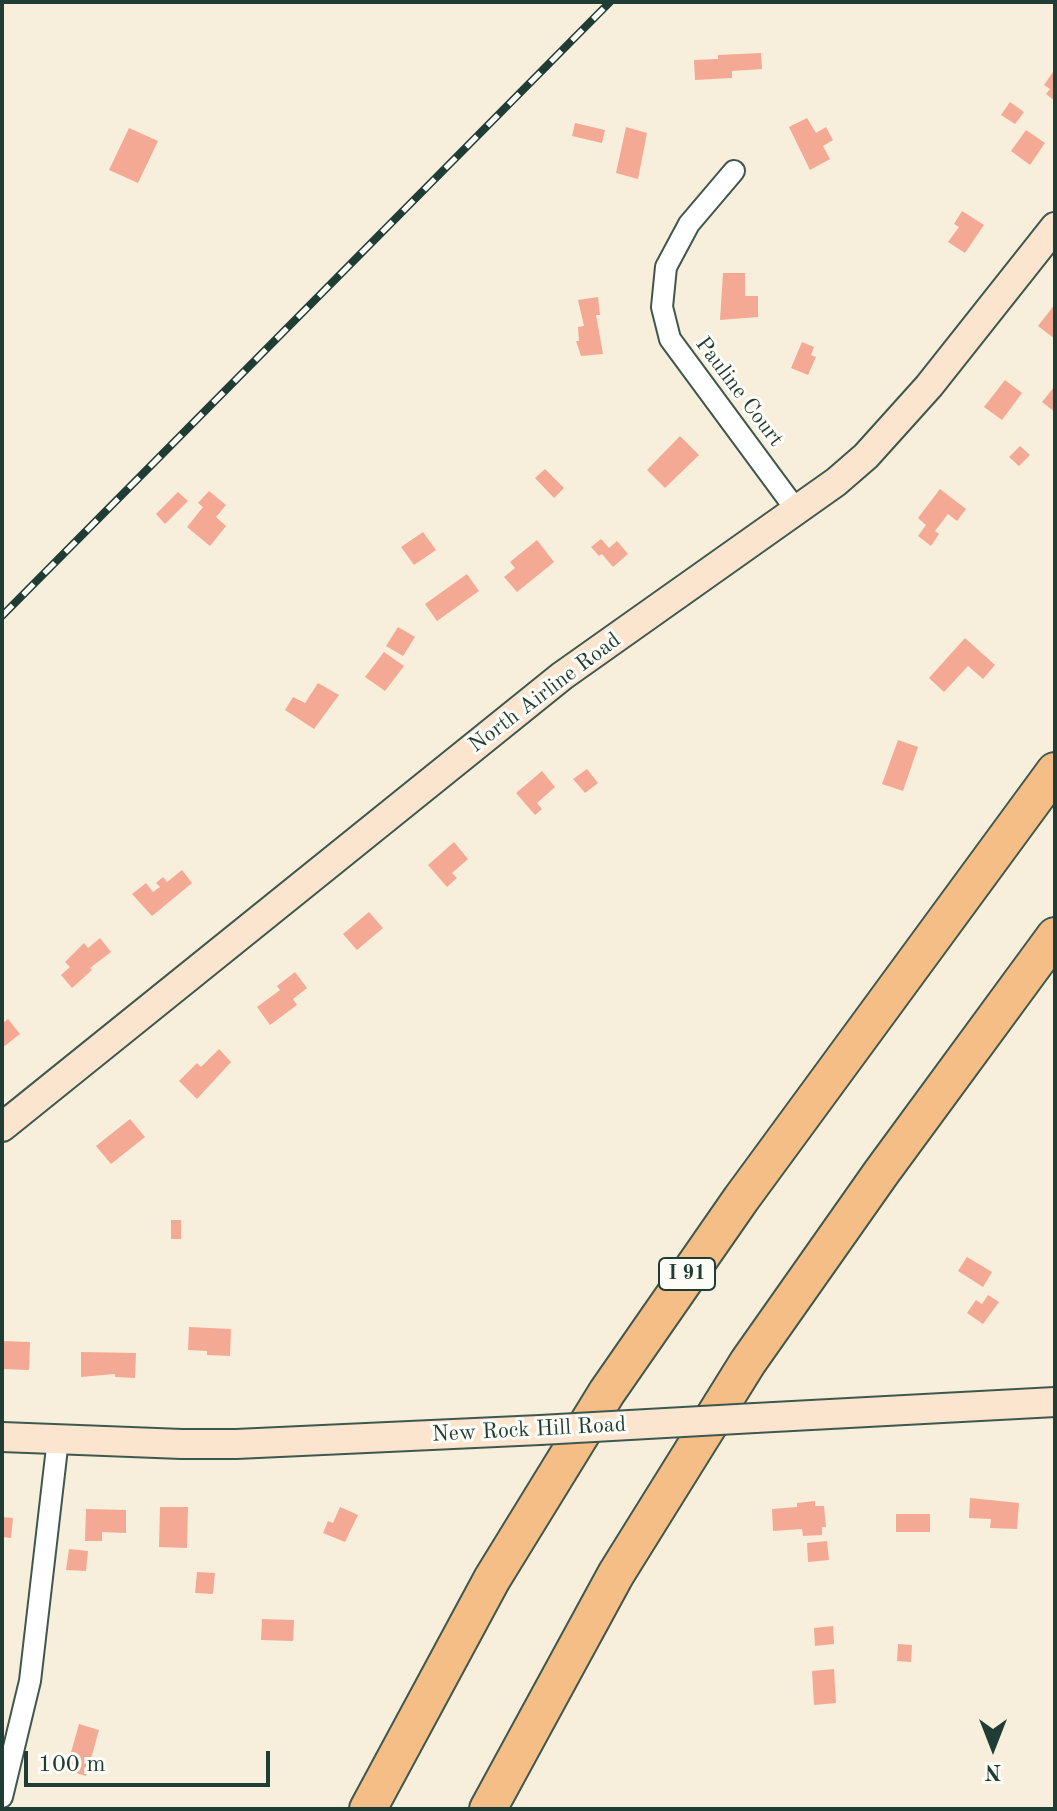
<!DOCTYPE html>
<html>
<head>
<meta charset="utf-8">
<style>
  body { margin:0 }
  #map { position:relative; width:1057px; height:1811px; overflow:hidden; background:#f7eedc; font-family:"Old Standard TT",serif }
  canvas { display:block }
  .frame { position:absolute; inset:0; border:4px solid #1f3d34; pointer-events:none }
  .north { position:absolute; left:953px; top:1707px; width:80px; height:80px; -webkit-text-stroke:6px #fdfcf7; paint-order:stroke; rotate:180deg; font-size:22px; font-weight:700; line-height:32px; text-align:center; color:#1f3d34 }
  .north::after { content:''; display:block; margin:auto; width:28px; height:36px; background:#1f3d34; clip-path:polygon(50% 0,100% 100%,50% 72%,0 100%) }
  .scale { position:absolute; left:24px; top:1751px; width:246px; height:36px; box-sizing:border-box; border:4px solid #1f3d34; border-top:0; padding-left:10px; font-size:24px; line-height:28px; white-space:nowrap; color:#1f3d34; -webkit-text-stroke:6px #fdfcf7; paint-order:stroke }
</style>
</head>
<body>
<div id="map">
<canvas width="1057" height="1811"></canvas>
<div class="frame"></div>
<div class="north">N</div>
<div class="scale">100 m</div>
</div>
<script>
const c = document.querySelector('canvas').getContext('2d');
c.lineJoin = 'round';
function fillPath(path, color) { c.fillStyle = color; c.fill(path, 'evenodd'); }
const shape = rows => new Path2D(rows.map(r => 'M' + r).join(''));
function strokePath(path, color, width, dash) { c.strokeStyle = color; c.lineWidth = width; c.lineCap = dash ? 'butt' : 'round'; c.setLineDash(dash || []); c.stroke(path); }
function drawText(font, color, halo, rows, align = 'center') {
  c.font = font + ' "Old Standard TT",serif'; c.lineWidth = 6; c.setLineDash([]); c.textBaseline = 'middle'; c.strokeStyle = halo; c.fillStyle = color; for (const [text, x, y, turn = 0] of rows) {
    c.save(); c.translate(x, y); c.rotate((+turn || 0) * Math.PI / 180); c.textAlign = isNaN(turn) ? turn : align; if (halo) c.strokeText(text, 0, 0); c.fillText(text, 0, 0); c.restore();
  }
}
const building = shape([
  [761,53,762,69,732,71,732,78,695,80,694,60,718,59,718,55],
  [1053,72,1055,73,1055,101,1046,94,1050,89,1044,85],
  [1010,102,1024,112,1015,124,1001,115],
  [807,118,816,133,826,127,833,140,823,146,830,159,810,170,789,127],
  [575,123,605,130,602,143,572,136],
  [626,127,647,133,638,179,616,173],
  [129,128,158,141,138,183,109,170],
  [1026,130,1045,143,1030,165,1011,151],
  [962,211,984,225,965,253,948,242,959,227,954,224],
  [723,273,745,273,745,296,758,296,758,317,720,320],
  [598,297,600,315,596,315,603,354,581,356,576,341,579,341,578,327,584,326,578,300],
  [1055,304,1055,339,1038,326],
  [802,342,814,347,811,355,816,357,808,375,791,368],
  [1005,380,1022,393,1002,420,984,407],
  [1055,386,1055,412,1042,402],
  [680,436,699,455,665,488,647,470],
  [1020,446,1030,455,1019,466,1009,457],
  [545,469,564,488,554,498,535,478],
  [940,489,966,509,957,521,948,514,935,531,939,534,931,546,918,536,926,525,918,518],
  [209,491,226,505,216,517,226,526,210,546,187,527,203,507,198,503],
  [178,492,188,501,165,524,156,514],
  [423,532,436,550,414,565,401,547],
  [601,539,609,548,617,541,628,554,613,567,602,554,599,556,591,547],
  [537,540,554,562,517,592,504,577,515,568,510,562],
  [467,574,479,591,437,621,425,604],
  [398,627,415,637,403,656,386,646],
  [965,638,995,665,983,679,968,666,944,692,929,678],
  [384,652,404,666,385,691,365,677],
  [318,683,339,695,314,729,285,710,293,697,305,703],
  [898,740,918,747,903,791,882,784],
  [587,769,598,783,585,793,573,779],
  [542,771,555,787,537,803,542,809,535,815,516,793],
  [454,842,468,859,452,873,457,878,447,887,428,865],
  [182,870,192,883,152,916,132,894,146,883,153,892,160,887,156,883,163,877,167,882],
  [369,912,383,928,357,950,343,934],
  [100,938,111,952,90,968,92,970,72,988,61,975,70,967,65,962,84,943,88,948],
  [295,972,307,988,293,999,297,1005,270,1025,257,1007,280,990,277,986],
  [8,1019,20,1034,2,1048,2,1024],
  [219,1049,231,1062,197,1099,179,1081,197,1063,201,1067],
  [130,1119,145,1137,111,1164,96,1146],
  [171,1220,181,1220,181,1239,171,1239],
  [967,1257,992,1272,983,1287,958,1271],
  [988,1295,999,1302,983,1324,967,1313,976,1300,982,1304],
  [189,1327,231,1329,230,1356,207,1355,207,1351,188,1350],
  [2,1341,30,1342,29,1370,2,1369],
  [81,1352,136,1353,135,1378,115,1377,115,1374,81,1377],
  [970,1498,1019,1503,1017,1529,990,1528,991,1519,969,1518],
  [815,1501,815,1506,824,1506,826,1527,822,1527,822,1535,803,1536,802,1529,773,1531,772,1509,797,1507,797,1503],
  [160,1507,188,1507,187,1548,159,1547],
  [340,1507,358,1515,345,1542,323,1533,328,1521,333,1523],
  [86,1509,126,1510,126,1533,102,1532,102,1541,85,1541],
  [896,1514,930,1514,930,1532,896,1532],
  [2,1517,13,1518,11,1538,2,1537],
  [827,1541,829,1560,808,1562,807,1543],
  [69,1549,88,1551,86,1571,66,1570],
  [197,1572,215,1573,213,1594,195,1593],
  [262,1619,294,1620,293,1641,261,1640],
  [833,1626,834,1644,815,1646,814,1628],
  [898,1644,912,1645,911,1662,897,1661],
  [834,1669,836,1703,814,1705,812,1671],
  [79,1724,99,1730,86,1776,66,1770]
]);
const minor = shape([
  [734,171,689,224,666,267,662,307,670,339,797,511],
  [2,1797,30,1681,58,1439]
]);
const secondary = shape([
  [2,1127,562,676,836,482,866,456,929,386,1055,227],
  [755,1418,1055,1402],
  [2,1437,182,1444,236,1444,540,1430]
]);
const motorway = shape([
  [368,1809,492,1579,607,1392,741,1199,1055,771],
  [488,1809,616,1574,748,1362,881,1173,1055,936]
]);
const rail = shape([
  [2,616,610,2]
]);
const secondaryBridge = shape([
  [540,1430,755,1418]
]);
const shields = [
  [687,1274,56]
];
const shieldNames = [
  ["I 91",687,1274]
];
const streetNames = [
  ["Pauline Court",739,392,53],
  ["North Airline Road",545,693,-37],
  ["New Rock Hill Road",529,1430,-3]
];
fillPath(building, '#f4a994');
strokePath(minor, '#3f584d', 24);
strokePath(secondary, '#3f584d', 32);
strokePath(motorway, '#3f584d', 40);
strokePath(minor, '#fff', 20);
strokePath(secondary, '#fbe5cf', 28);
strokePath(motorway, '#f6be87', 36);
strokePath(rail, '#1f3d34', 8);
strokePath(rail, '#fdfcf7', 5, [15]);
strokePath(secondaryBridge, '#3f584d', 32, []);
strokePath(secondaryBridge, '#fbe5cf', 28);
for (const [x, y, w] of shields) { const box = new Path2D(); box.roundRect(x - w / 2, y - 16, w, 32, 6); c.fillStyle = '#fdfcf7'; c.fill(box); strokePath(box, '#1f3d34', 2); }
drawText('bold 20px', '#1f3d34', null, shieldNames);
drawText('22px', '#1f3d34', '#fdfcf7', streetNames);
</script>
</body>
</html>
